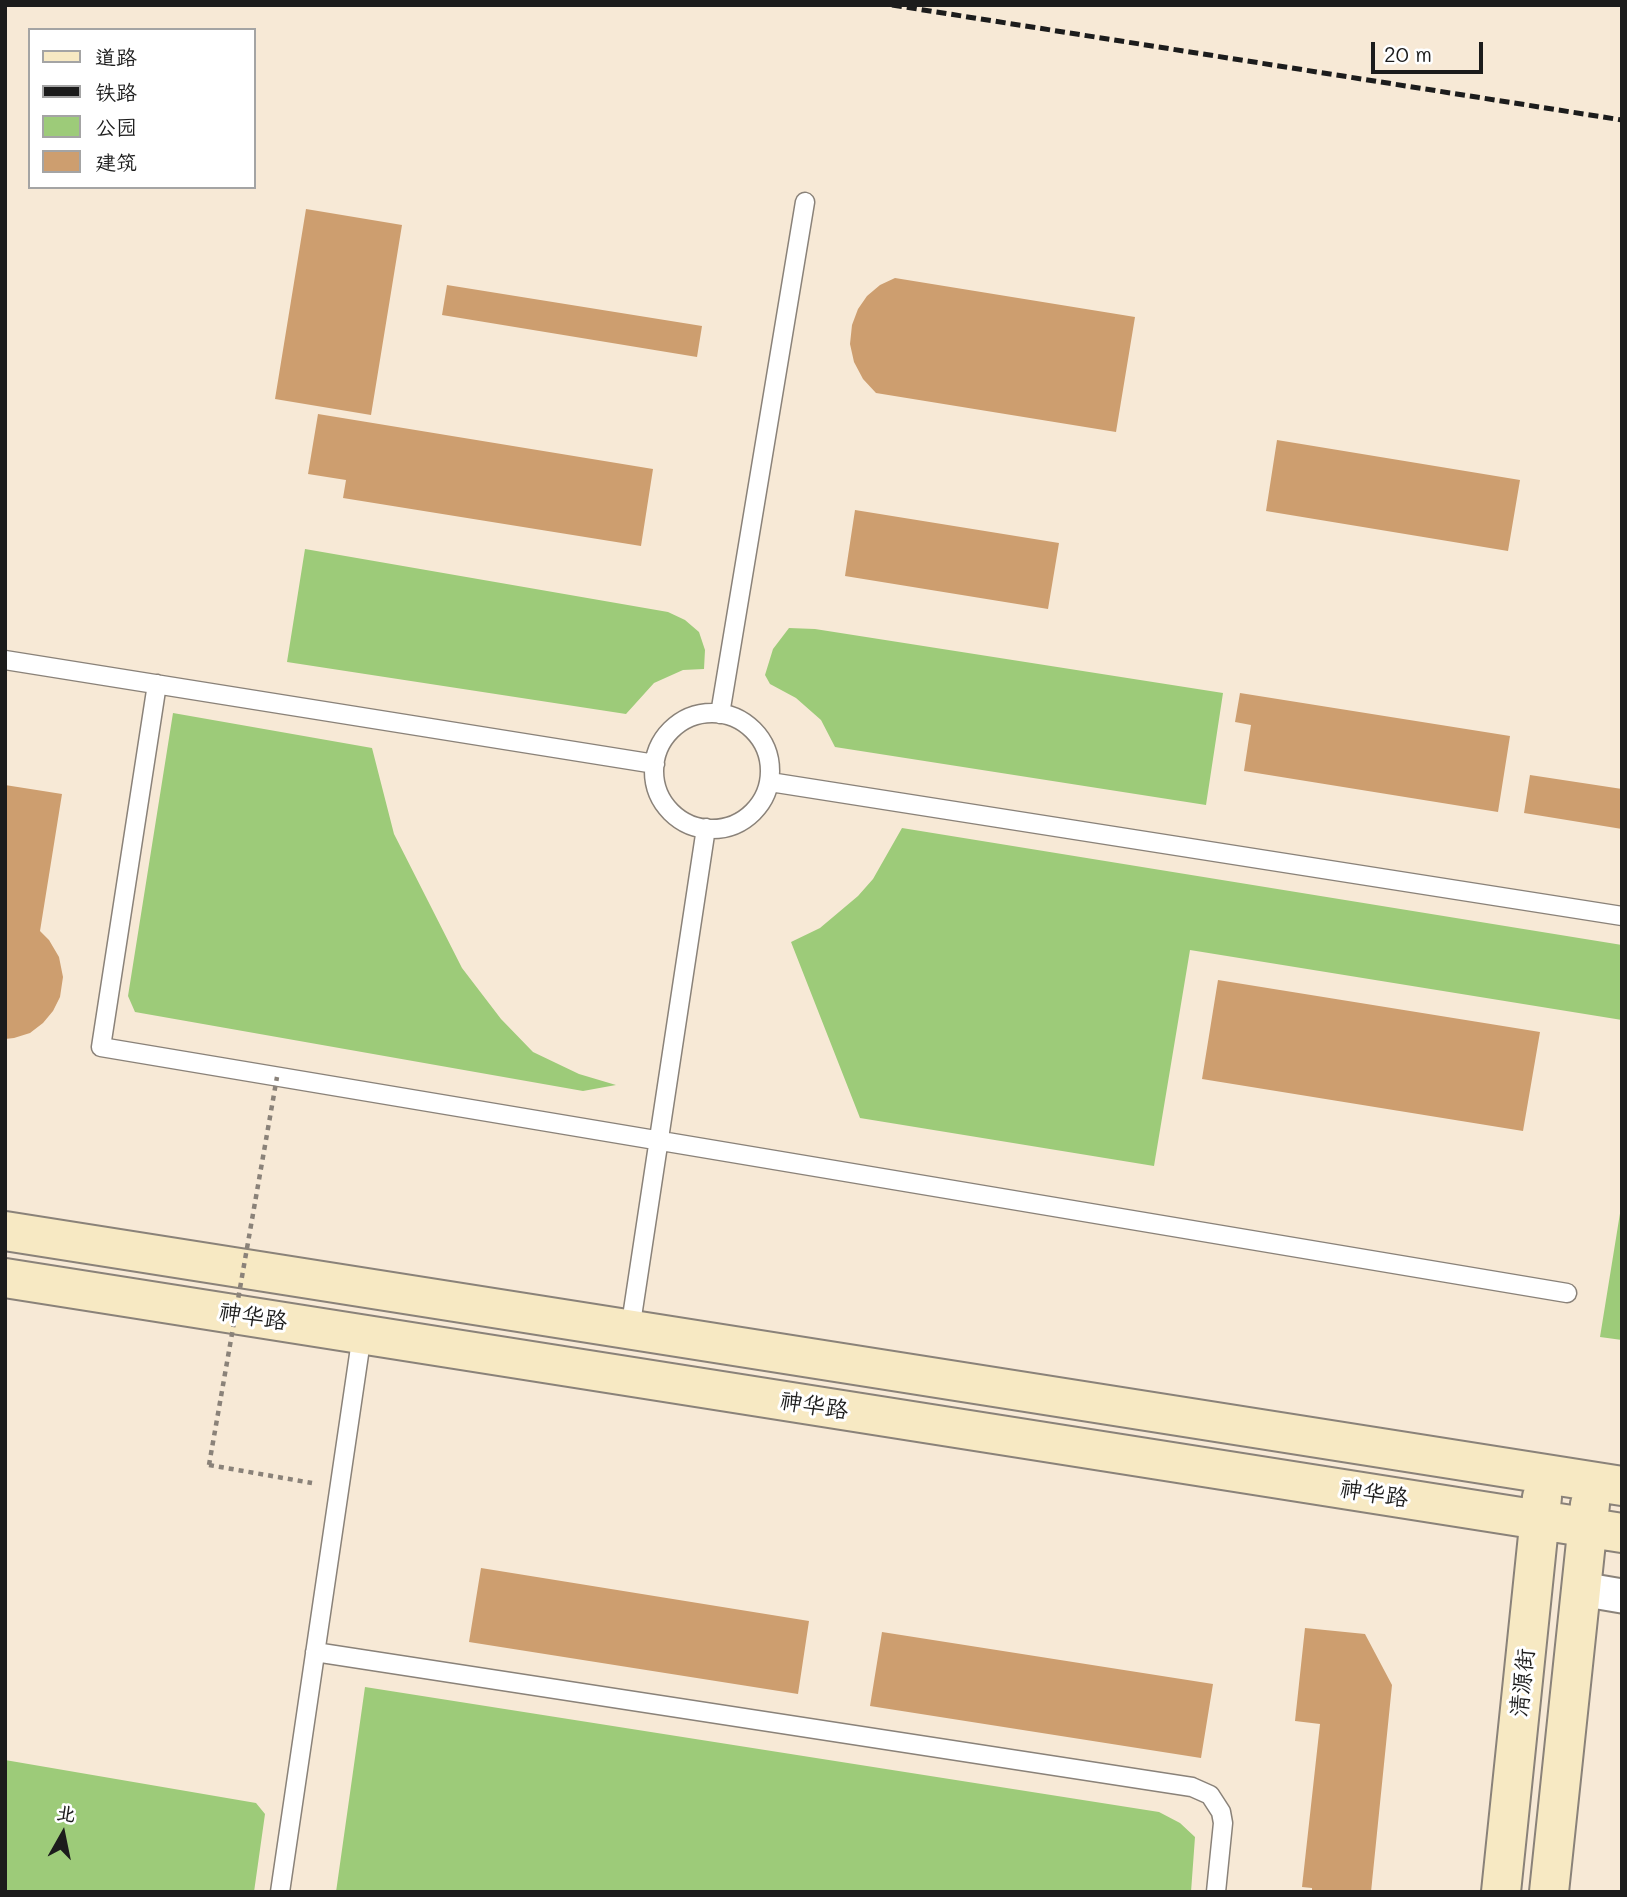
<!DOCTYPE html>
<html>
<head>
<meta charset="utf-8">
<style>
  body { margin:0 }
  #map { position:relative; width:1627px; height:1897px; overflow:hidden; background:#f7e9d6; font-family:Mali,"LXGW WenKai TC",sans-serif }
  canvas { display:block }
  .frame { position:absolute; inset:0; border:7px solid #1c1c1c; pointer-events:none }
  .legend { position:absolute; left:28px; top:28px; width:228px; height:161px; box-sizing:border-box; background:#fff; border:2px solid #a4a4a4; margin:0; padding:9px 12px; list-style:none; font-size:21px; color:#1c1c1c }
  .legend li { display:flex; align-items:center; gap:14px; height:35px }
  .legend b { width:35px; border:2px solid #a4a4a4 }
  .north { position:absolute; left:28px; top:1799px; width:70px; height:70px; -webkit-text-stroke:5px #fff; paint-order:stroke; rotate:9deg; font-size:19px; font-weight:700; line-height:28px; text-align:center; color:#1c1c1c }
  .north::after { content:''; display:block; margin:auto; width:24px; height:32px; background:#1c1c1c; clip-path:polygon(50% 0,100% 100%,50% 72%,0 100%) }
  .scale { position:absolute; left:1371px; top:42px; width:112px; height:32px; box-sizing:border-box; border:4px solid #1c1c1c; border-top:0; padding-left:9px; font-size:21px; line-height:24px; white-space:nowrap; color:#1c1c1c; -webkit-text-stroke:5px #fff; paint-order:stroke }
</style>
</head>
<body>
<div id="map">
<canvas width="1627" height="1897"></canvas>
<div class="frame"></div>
<ul class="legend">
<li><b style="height:9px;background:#f7e9c3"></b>道路</li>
<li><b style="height:9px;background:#1c1c1c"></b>铁路</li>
<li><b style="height:19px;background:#9dcb79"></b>公园</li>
<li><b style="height:19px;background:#cd9e6f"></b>建筑</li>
</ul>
<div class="north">北</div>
<div class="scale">20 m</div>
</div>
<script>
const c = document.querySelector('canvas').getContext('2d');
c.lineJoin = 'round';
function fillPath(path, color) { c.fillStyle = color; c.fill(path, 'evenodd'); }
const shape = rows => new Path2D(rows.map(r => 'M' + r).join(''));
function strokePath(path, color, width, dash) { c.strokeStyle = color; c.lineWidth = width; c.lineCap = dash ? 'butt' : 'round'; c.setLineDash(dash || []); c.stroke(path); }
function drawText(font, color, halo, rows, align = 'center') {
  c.font = font + ' Mali,"LXGW WenKai TC",sans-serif'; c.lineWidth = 6; c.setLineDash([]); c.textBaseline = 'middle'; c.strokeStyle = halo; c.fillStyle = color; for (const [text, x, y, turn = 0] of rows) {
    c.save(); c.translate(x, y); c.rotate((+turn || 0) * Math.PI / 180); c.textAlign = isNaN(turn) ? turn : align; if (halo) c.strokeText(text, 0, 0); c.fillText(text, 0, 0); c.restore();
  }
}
const green = shape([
  [305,549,668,612,685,620,699,632,705,650,704,669,683,670,654,683,626,714,287,662],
  [789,628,815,629,1223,693,1206,805,835,747,821,720,796,698,770,684,765,675,773,649],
  [173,713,372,748,394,834,462,968,501,1019,533,1052,579,1074,616,1085,583,1091,135,1012,128,996],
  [902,828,1622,945,1622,1020,1190,950,1154,1166,860,1118,791,942,820,928,858,896,873,879],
  [1622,1201,1622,1340,1600,1337],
  [365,1687,1159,1812,1180,1823,1195,1837,1191,1892,336,1892],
  [5,1760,256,1803,265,1814,254,1892,5,1892]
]);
const building = shape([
  [306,209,402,225,371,415,275,399],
  [895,278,1135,317,1116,432,876,393,863,379,854,362,850,344,852,325,858,309,867,296,880,285],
  [447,285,702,326,697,357,442,315],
  [318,414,653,469,641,546,343,498,346,480,308,474],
  [1277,440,1520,480,1508,551,1266,511],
  [855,510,1059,543,1048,609,845,576],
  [1240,693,1510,736,1498,812,1244,771,1251,725,1235,722],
  [1530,775,1622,789,1622,829,1524,813],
  [5,785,62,794,40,931,49,940,59,957,63,977,60,997,53,1011,43,1023,30,1033,14,1038,5,1039],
  [1218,980,1540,1032,1523,1131,1202,1079],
  [481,1568,809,1621,798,1694,469,1642],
  [1305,1628,1365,1634,1392,1685,1371,1892,1312,1892,1312,1888,1302,1887,1320,1724,1295,1721],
  [882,1632,1213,1684,1201,1758,870,1706]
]);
const path = shape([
  [209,1465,312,1483]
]);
const lane = shape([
  [5,660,655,764],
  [157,684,101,1047,1567,1293],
  '654 771a58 58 0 1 1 116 0a58 58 0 1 1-116 0Z',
  [720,714,805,202],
  [770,782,1622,916],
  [630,1330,706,828],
  [315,1652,1192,1787,1210,1795,1221,1812,1223,1823,1216,1892],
  [280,1892,362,1334]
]);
const street = shape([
  [1581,1589,1622,1596]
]);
const secondary = shape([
  [5,1231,1622,1486],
  [5,1278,1622,1533],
  [1501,1892,1542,1497],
  [1549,1892,1590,1504]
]);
const rail = shape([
  [892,5,1622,120]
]);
const pathBridge = shape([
  [209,1465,277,1077]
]);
const streetNames = [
  ["神华路",253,1317,9],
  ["神华路",814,1406,9],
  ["神华路",1374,1494,9],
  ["清源街",1523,1683,-84]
];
fillPath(green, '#9dcb79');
fillPath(building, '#cd9e6f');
strokePath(lane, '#8a8279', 21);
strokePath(street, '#8a8279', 37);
strokePath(secondary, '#8a8279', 42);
strokePath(path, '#8a8279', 4.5, [5, 5]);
strokePath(lane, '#fff', 18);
strokePath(street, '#fff', 33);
strokePath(secondary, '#f7e9c3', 38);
strokePath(rail, '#1c1c1c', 5, [10, 5]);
strokePath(pathBridge, '#8a8279', 4.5, [5, 5]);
drawText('23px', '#1c1c1c', '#fff', streetNames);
</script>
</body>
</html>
